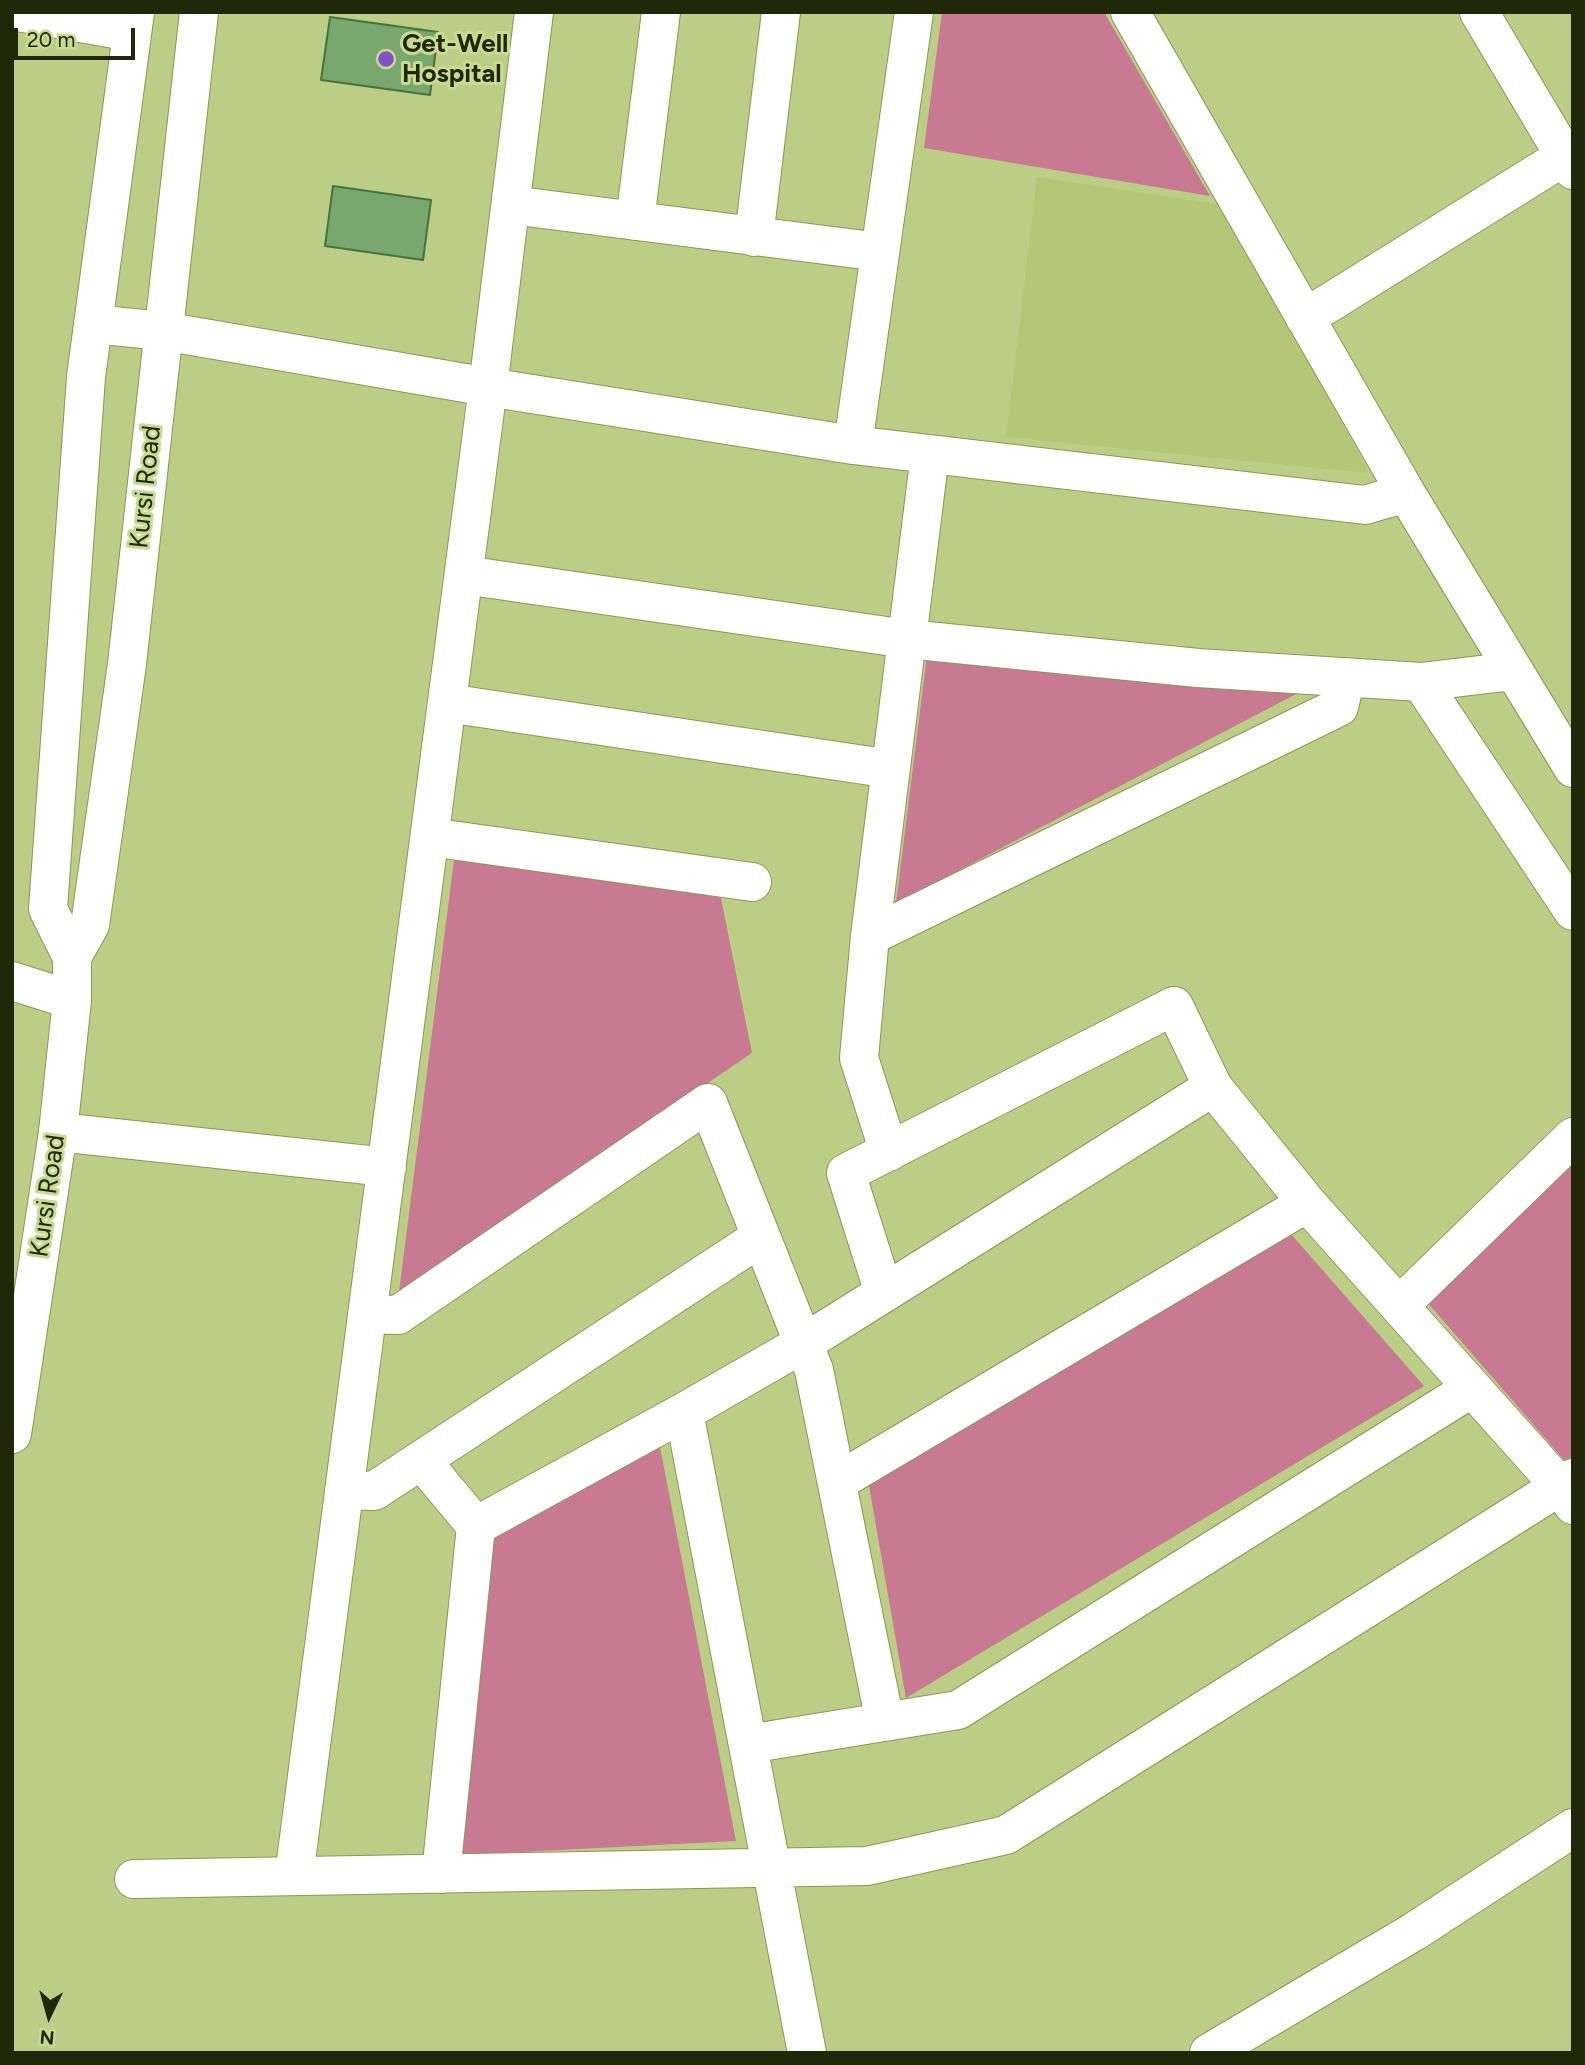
<!DOCTYPE html>
<html>
<head>
<meta charset="utf-8">
<style>
  body { margin:0 }
  #map { position:relative; width:1585px; height:2065px; overflow:hidden; background:#bcce85; font-family:Figtree,sans-serif }
  canvas { display:block }
  .frame { position:absolute; inset:0; border:14px solid #21280a; pointer-events:none }
  .north { position:absolute; left:14px; top:1981px; width:70px; height:70px; -webkit-text-stroke:5px #c9db92; paint-order:stroke; rotate:185deg; font-size:19px; font-weight:700; line-height:28px; text-align:center; color:#21280a }
  .north::after { content:''; display:block; margin:auto; width:24px; height:32px; background:#21280a; clip-path:polygon(50% 0,100% 100%,50% 72%,0 100%) }
  .scale { position:absolute; left:14px; top:28px; width:121px; height:32px; box-sizing:border-box; border:4px solid #21280a; border-top:0; padding-left:9px; font-size:21px; line-height:24px; white-space:nowrap; color:#21280a; -webkit-text-stroke:5px #c9db92; paint-order:stroke }
</style>
</head>
<body>
<div id="map">
<canvas width="1585" height="2065"></canvas>
<div class="frame"></div>
<div class="north">N</div>
<div class="scale">20 m</div>
</div>
<script>
const c = document.querySelector('canvas').getContext('2d');
c.lineJoin = 'round';
function fillPath(path, color) { c.fillStyle = color; c.fill(path, 'evenodd'); }
const shape = rows => new Path2D(rows.map(r => 'M' + r).join(''));
function strokePath(path, color, width, dash) { c.strokeStyle = color; c.lineWidth = width; c.lineCap = dash ? 'butt' : 'round'; c.setLineDash(dash || []); c.stroke(path); }
function drawText(font, color, halo, rows, align = 'center') {
  c.font = font + ' Figtree,sans-serif'; c.lineWidth = 6; c.setLineDash([]); c.textBaseline = 'middle'; c.strokeStyle = halo; c.fillStyle = color; for (const [text, x, y, turn = 0] of rows) {
    c.save(); c.translate(x, y); c.rotate((+turn || 0) * Math.PI / 180); c.textAlign = isNaN(turn) ? turn : align; if (halo) c.strokeText(text, 0, 0); c.fillText(text, 0, 0); c.restore();
  }
}
const built = shape([
  [1037,177,1224,205,1369,473,1006,437]
]);
const green = shape([
  [942,12,1104,12,1210,196,924,148],
  [927,655,1302,691,896,903],
  [454,860,720,893,752,1053,399,1292],
  [1573,1163,1573,1456,1565,1461,1427,1302],
  [1291,1234,1424,1386,906,1698,868,1480],
  [660,1447,736,1841,461,1855,493,1533]
]);
const building = shape([
  [330,17,438,32,430,95,321,80,330,17],
  [333,186,431,200,423,260,325,246,333,186]
]);
const minor = shape([
  [18,12,132,32],
  [1130,12,1406,493,1573,768],
  [1479,12,1573,170],
  [511,205,880,252],
  [635,221,661,12],
  [754,237,781,12],
  [1305,318,1565,156],
  [93,324,163,331,488,387,853,445,1365,505,1406,493],
  [853,445,914,12],
  [464,575,907,639,1198,668,1421,682,1513,671],
  [1421,682,1573,911],
  [447,703,891,769],
  [430,837,752,882],
  [870,936,1339,707,1346,677],
  [12,981,72,1000],
  [58,1132,387,1167],
  [889,1152,859,1058,870,936,930,454],
  [884,1293,846,1173,1174,1006,1213,1087,1307,1203,1560,1486,1573,1505],
  [1399,1306,1573,1137],
  [367,1314,398,1315,708,1103,814,1370,885,1722],
  [684,1412,807,2053],
  [421,1460,476,1526],
  [837,1482,1307,1203],
  [344,1490,374,1491,761,1237],
  [748,1744,958,1710,1472,1388],
  [441,1874,476,1526,684,1412,804,1343,1213,1087],
  [294,1876,488,387,534,12],
  [134,1879,867,1866,1006,1835,1573,1478],
  [1209,2053,1415,1931,1573,1828]
]);
const major = shape([
  [72,957,48,909,86,377,135,12],
  [12,1434,58,1132,72,1000,72,957,90,925,127,664,199,12]
]);
const markers = [
  [386,59,9,"#8350c8"]
];
const poiNames = [
  ["Get-Well",402,44],
  ["Hospital",402,74]
];
const streetNames = [
  ["Kursi Road",146,487,-84],
  ["Kursi Road",48,1196,-82]
];
fillPath(built, '#b4c776');
fillPath(green, '#c87a92');
fillPath(building, '#79a86e');
strokePath(building, '#46733c', 2);
strokePath(minor, '#899952', 40);
strokePath(major, '#899952', 40);
strokePath(minor, '#fff', 38);
strokePath(major, '#fff', 38);
for (const [x, y, r, color] of markers) { const dot = new Path2D(); dot.arc(x, y, r, 0, 2 * Math.PI); c.fillStyle = color; c.fill(dot); strokePath(dot, '#c9db92', 2.5); }
drawText('bold 26px', '#21280a', '#c9db92', poiNames, 'left');
drawText('26px', '#21280a', '#c9db92', streetNames);
</script>
</body>
</html>
